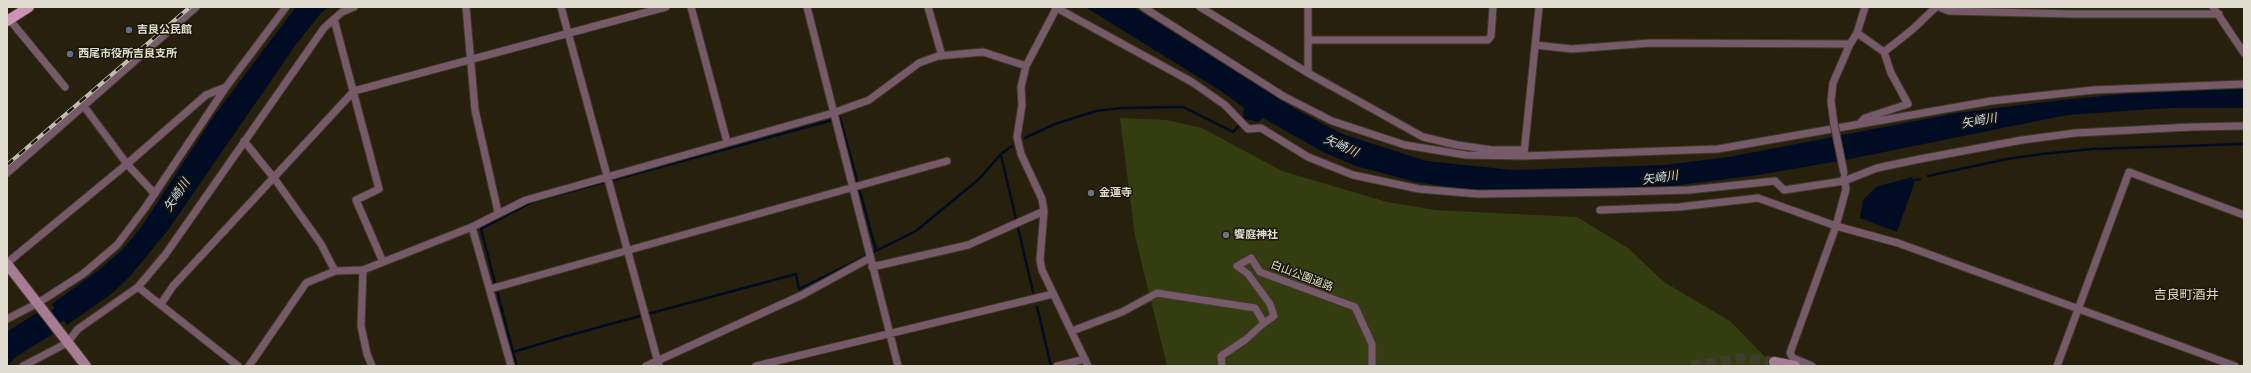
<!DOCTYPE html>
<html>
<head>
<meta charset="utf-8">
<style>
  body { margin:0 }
  #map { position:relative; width:2251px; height:373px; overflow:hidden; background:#26200d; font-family:Mulish,sans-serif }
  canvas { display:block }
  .frame { position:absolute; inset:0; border:8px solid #e0dcd0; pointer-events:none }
</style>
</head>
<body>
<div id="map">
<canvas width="2251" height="373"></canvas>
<div class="frame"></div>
</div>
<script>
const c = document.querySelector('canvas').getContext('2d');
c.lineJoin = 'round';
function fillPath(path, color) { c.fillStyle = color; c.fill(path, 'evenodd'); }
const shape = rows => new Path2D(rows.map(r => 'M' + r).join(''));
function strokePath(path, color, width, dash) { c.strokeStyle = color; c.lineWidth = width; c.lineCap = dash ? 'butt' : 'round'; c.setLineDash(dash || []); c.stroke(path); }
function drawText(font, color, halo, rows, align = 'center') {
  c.font = font + ' Mulish,"Noto Sans JP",sans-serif'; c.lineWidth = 3; c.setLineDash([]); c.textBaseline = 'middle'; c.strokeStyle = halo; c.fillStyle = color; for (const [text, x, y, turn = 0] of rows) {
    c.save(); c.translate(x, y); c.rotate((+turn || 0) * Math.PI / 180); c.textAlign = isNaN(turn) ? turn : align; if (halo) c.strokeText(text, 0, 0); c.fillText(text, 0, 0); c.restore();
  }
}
const green = shape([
  [1120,118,1167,120,1202,128,1282,171,1387,202,1435,210,1577,217,1628,248,1664,282,1730,321,1774,366,1167,366,1135,236]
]);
const water = shape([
  [296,7,329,7,321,13,297,43,168,230,131,275,114,292,67,325,52,304,99,270,122,250,140,229,214,116],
  [1085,7,1133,7,1292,107,1342,134,1426,161,1513,170,1664,165,1729,157,1957,113,2062,100,2124,94,2244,89,2244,108,2169,108,2067,115,1850,159,1758,175,1648,189,1531,191,1471,190,1416,182,1356,166,1321,151,1263,118,1258,122,1243,118,1244,108,1221,91],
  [1912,177,1914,184,1897,232,1860,218,1863,200,1876,187],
  [38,312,53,334,17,356,7,366,7,332]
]);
const stream = shape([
  [1025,138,1055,124,1096,111,1121,108,1183,107,1233,132,1247,117],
  [1001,155,1033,292],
  [1928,176,2007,159,2042,154,2093,149,2244,144],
  [1911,181,1920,179],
  [1037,307,1051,366],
  [513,352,481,229,532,202,840,118,876,250],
  [517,366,513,352,570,335,796,274,799,289,916,231,979,179,1001,154,1012,146]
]);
const river = shape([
  [7,351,75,303]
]);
const secondaryTunnel = shape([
  [1691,366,1742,358,1774,362]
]);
const street = shape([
  [466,7,475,110,498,212],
  [561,7,659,366],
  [691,7,727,142],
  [807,7,898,366],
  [928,7,942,56],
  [1055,7,1192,82,1225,105,1248,129,1261,128,1308,157,1353,175,1419,189,1478,194,1615,192,1689,190,1775,181,1784,190,1844,181,1877,168,1920,159,2022,140,2075,133,2191,127,2244,126],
  [1057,7,1026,66,1021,87,1022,105,1017,137,1021,154,1042,199,1044,211,1040,260,1042,270,1088,366],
  [1143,7,1283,96,1332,121,1405,145,1466,155,1524,156,1718,149,1991,101,2094,90,2244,84],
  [1200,7,1308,73,1423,137,1457,145,1492,150,1524,150],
  [1939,7,1949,11,2072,14,2219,14],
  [2213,7,2244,53],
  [9,19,65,87],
  [334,19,379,189,356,200,383,262],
  [1857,33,1884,52,1891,73,1908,104,1865,118,1861,122],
  [1308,40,1488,40,1491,36,1493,7],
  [1535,45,1572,49,1651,43,1850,44],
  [1884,52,1913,29,1936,7],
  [1308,73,1308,7],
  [83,105,127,164,154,193],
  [1834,124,1831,101,1833,83,1850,44,1857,33,1865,7],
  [244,141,274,178,321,244,335,271],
  [1524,154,1539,7],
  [7,173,196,7],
  [1600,210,1679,207,1758,198,1836,226,1898,243,2235,366],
  [7,263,127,164,206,95,226,87],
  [872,267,968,245,1044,211],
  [363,270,361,326,367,354,372,366],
  [138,287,238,366],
  [490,289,947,161],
  [161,304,173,286,354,91,666,7],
  [7,319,38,303,83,274,117,245,145,208,226,87,286,7],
  [1264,323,1274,316,1270,304,1248,274,1237,266,1251,258,1260,272,1355,307,1372,344,1372,366],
  [1072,331,1122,312,1157,293,1255,308,1264,323,1245,340,1221,356,1222,366],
  [23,366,67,343,78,329,138,287,165,255,324,28,342,12,354,7],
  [249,366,306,283,335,271,363,270,472,227],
  [511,366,472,227,526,200,833,113,869,100,919,63,938,56,983,52,1026,66],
  [646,366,802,295,870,258],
  [756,366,1053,294],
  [1057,366,1085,359],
  [1812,366,1793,358,1790,353,1836,226,1846,189,1844,178],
  [2057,366,2129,172,2244,215]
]);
const secondary = shape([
  [7,264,86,366],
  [1774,362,1795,366]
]);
const primary = shape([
  [7,21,29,7]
]);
const rail = shape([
  [7,165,190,7]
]);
const streetBridge = shape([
  [1834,124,1844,173]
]);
const markers = [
  [129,30,4,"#5c6f8a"],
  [70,54,4,"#5c6f8a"],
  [1091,193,4,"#6b7280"],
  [1226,235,4,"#6b7280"]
];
const poiNames = [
  ["吉良公民館",137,30],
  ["西尾市役所吉良支所",78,54],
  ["金蓮寺",1099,193],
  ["饗庭神社",1234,235]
];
const streetNames = [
  ["白山公園道路",1302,276,21]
];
const waterNames = [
  ["矢崎川",1979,121,-10],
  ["矢崎川",1341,146,24],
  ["矢崎川",1660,178,-8],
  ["矢崎川",177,195,-56]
];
const quarterNames = [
  ["吉良町酒井",2186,295]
];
fillPath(green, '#333d10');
fillPath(water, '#000c24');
strokePath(stream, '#000c24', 2.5);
strokePath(river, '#000c24', 15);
strokePath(secondaryTunnel, '#423c2a', 10, [10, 5]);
strokePath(street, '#403a28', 9);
strokePath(secondary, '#403a28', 12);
strokePath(primary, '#403a28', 12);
strokePath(street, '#765a69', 7);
strokePath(secondary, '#a67b93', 10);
strokePath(primary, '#cc94b4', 10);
strokePath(rail, '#c0bcae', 4);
strokePath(rail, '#1c1605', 2.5, [8]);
strokePath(streetBridge, '#403a28', 9, []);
strokePath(streetBridge, '#765a69', 7);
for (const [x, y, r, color] of markers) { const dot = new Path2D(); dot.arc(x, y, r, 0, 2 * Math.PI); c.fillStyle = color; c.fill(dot); strokePath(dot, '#1c1605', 1.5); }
drawText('bold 11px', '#e0dcd0', '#1c1605', poiNames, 'left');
drawText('11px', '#e0dcd0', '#1c1605', streetNames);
drawText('italic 12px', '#c2daf9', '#1c1605', waterNames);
drawText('13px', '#e1d9c2', '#1c1605', quarterNames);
</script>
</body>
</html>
